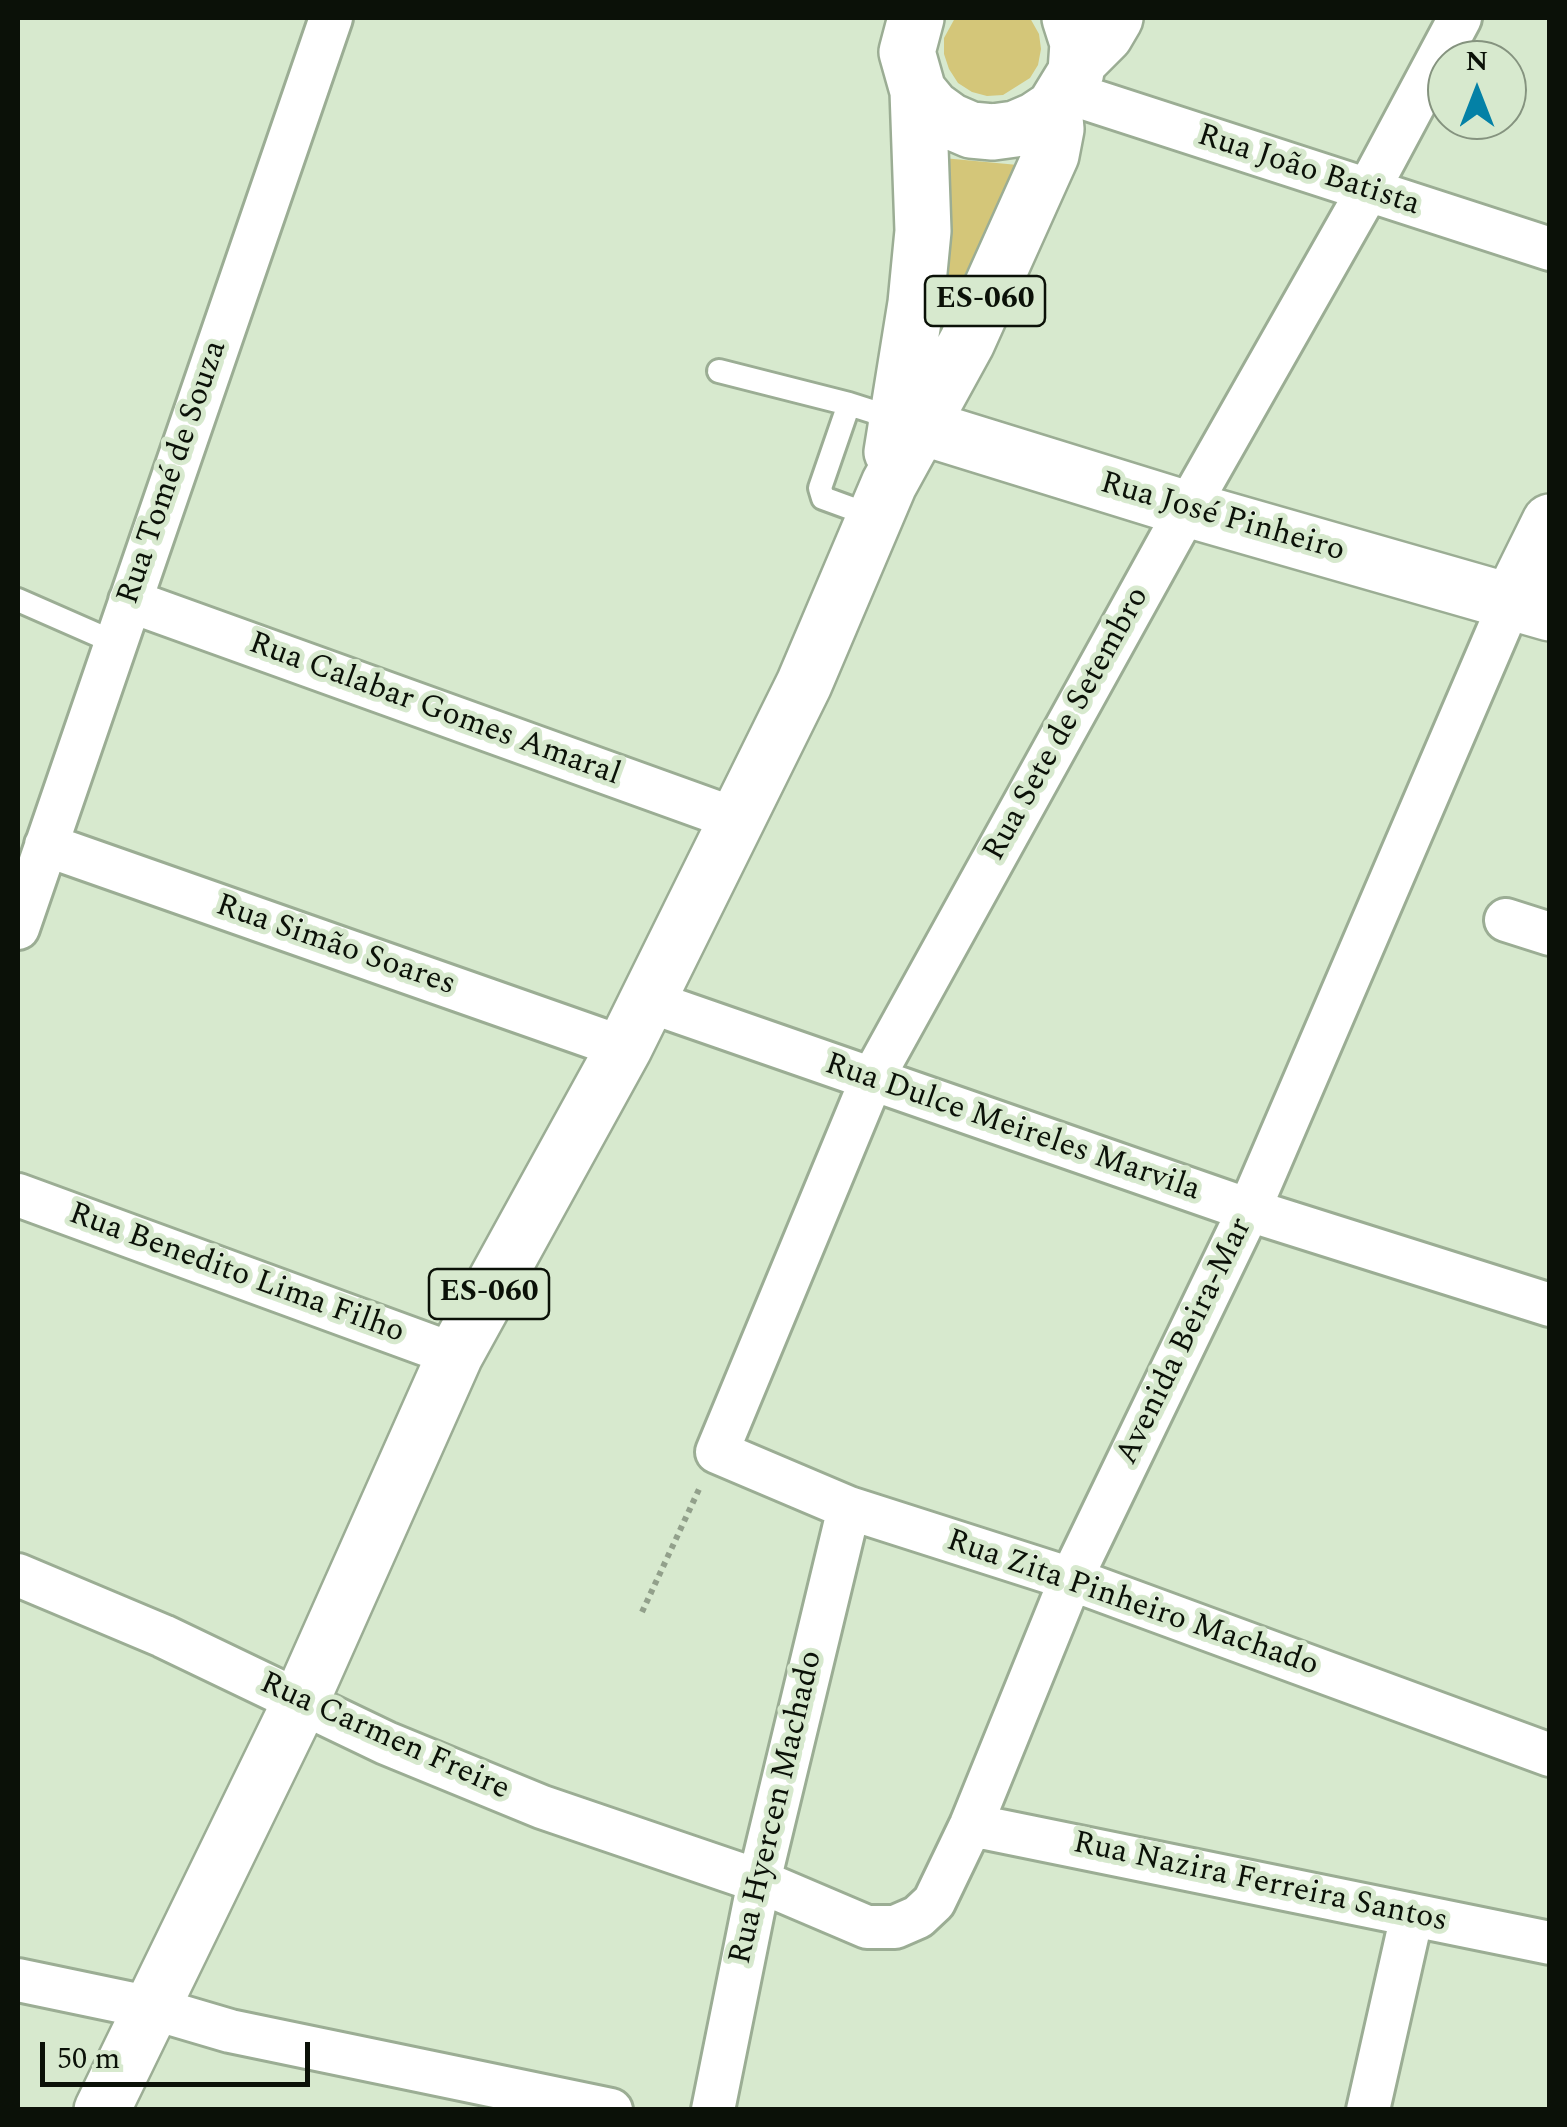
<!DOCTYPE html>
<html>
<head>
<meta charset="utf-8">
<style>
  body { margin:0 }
  #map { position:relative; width:1567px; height:2127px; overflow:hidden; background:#d7e9ce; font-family:Spectral,serif }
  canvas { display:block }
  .frame { position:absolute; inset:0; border:20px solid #0b1108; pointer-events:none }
  .north { position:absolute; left:1427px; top:40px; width:100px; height:100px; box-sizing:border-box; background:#d7e9ce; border:2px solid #85937f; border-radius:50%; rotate:0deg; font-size:28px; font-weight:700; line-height:40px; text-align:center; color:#0b1108 }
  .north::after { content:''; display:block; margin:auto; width:35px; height:45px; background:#0481a6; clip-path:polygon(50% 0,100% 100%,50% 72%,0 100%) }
  .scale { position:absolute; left:40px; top:2042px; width:270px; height:45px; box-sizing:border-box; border:5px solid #0b1108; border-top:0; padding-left:12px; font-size:30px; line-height:35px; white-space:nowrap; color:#0b1108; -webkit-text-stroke:8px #d7e9ce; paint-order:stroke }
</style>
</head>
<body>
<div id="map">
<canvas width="1567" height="2127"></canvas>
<div class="frame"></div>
<div class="north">N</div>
<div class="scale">50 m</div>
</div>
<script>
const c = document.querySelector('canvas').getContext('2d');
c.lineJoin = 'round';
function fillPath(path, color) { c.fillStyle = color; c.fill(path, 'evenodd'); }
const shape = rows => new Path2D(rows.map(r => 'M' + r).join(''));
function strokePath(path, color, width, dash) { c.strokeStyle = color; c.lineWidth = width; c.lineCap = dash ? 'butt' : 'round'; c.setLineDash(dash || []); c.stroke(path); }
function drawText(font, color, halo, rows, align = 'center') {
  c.font = font + ' Spectral,serif'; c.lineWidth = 10; c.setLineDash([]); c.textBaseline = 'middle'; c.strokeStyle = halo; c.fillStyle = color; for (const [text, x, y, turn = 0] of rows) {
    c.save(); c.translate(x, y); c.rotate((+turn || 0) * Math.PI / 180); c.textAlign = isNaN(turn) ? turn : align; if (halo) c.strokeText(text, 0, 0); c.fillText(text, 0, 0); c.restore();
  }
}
const green = shape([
  [955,18,1030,18,1039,34,1041,49,1038,65,1030,78,1003,95,987,96,972,92,958,83,949,69,944,54,944,38],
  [943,158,1018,165,947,311]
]);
const path = shape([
  [642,1612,701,1485]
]);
const lane = shape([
  [719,371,849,404],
  [875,517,823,498,820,488,849,404,896,419],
  [18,600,116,643]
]);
const street = shape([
  [1460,18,1367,192,1187,509,871,1081,717,1452,849,1508,1071,1579,1550,1755],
  [1066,92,1550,249],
  [130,601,738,820],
  [46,845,624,1048],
  [1506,920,1550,934],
  [18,928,331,18],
  [648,1001,1249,1210,1550,1305],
  [18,1195,455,1355],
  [18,1575,163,1636,386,1743,542,1807,759,1881,867,1927,895,1927,918,1917,934,1902,971,1825,1071,1579,1249,1210,1510,603],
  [971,1825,1550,1943],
  [18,1980,152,2008,230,2031,611,2110],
  [713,2110,759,1881,849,1508],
  [1368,2110,1412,1915]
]);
const secondary = shape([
  [896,419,1187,509,1550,613],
  [1510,603,1550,522]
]);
const primary = shape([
  [1077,63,1105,35,1115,18],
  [918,91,932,108,950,121,971,130,993,132,1015,129,1036,120,1054,108,1076,72,1078,43,1070,18],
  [892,452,916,303,923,231,918,91,907,52,916,18],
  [102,2110,300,1703,455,1355,624,1048,804,684,889,484,967,342,1051,155,1056,129,1054,108]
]);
const shields = [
  [985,301,120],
  [489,1294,120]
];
const shieldNames = [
  ["ES-060",985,301],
  ["ES-060",489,1294]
];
const streetNames = [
  ["Rua João Batista",1308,172,18],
  ["Rua Tomé de Souza",174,473,-71],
  ["Rua José Pinheiro",1222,519,16],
  ["Rua Calabar Gomes Amaral",434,711,20],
  ["Rua Sete de Setembro",1068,725,-61],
  ["Rua Simão Soares",335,947,19],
  ["Rua Dulce Meireles Marvila",1012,1129,19],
  ["Rua Benedito Lima Filho",236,1275,20],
  ["Avenida Beira-Mar",1186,1342,-64],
  ["Rua Zita Pinheiro Machado",1132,1605,19],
  ["Rua Carmen Freire",384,1738,24],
  ["Rua Hyercen Machado",778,1808,-77],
  ["Rua Nazira Ferreira Santos",1260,1884,12]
];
fillPath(green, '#d4c679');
strokePath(lane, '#9bad94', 28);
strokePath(street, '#9bad94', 48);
strokePath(secondary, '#9bad94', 60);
strokePath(primary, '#9bad94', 60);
strokePath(path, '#92a08b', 6, [5, 5]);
strokePath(lane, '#fff', 22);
strokePath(street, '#fff', 42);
strokePath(secondary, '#fff', 55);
strokePath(primary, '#fff', 55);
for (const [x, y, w] of shields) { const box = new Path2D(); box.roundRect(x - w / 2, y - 25, w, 50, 8); c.fillStyle = '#d7e9ce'; c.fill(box); strokePath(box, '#0b1108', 2.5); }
drawText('bold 30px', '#0b1108', null, shieldNames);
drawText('32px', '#0b1108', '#d7e9ce', streetNames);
</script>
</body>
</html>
